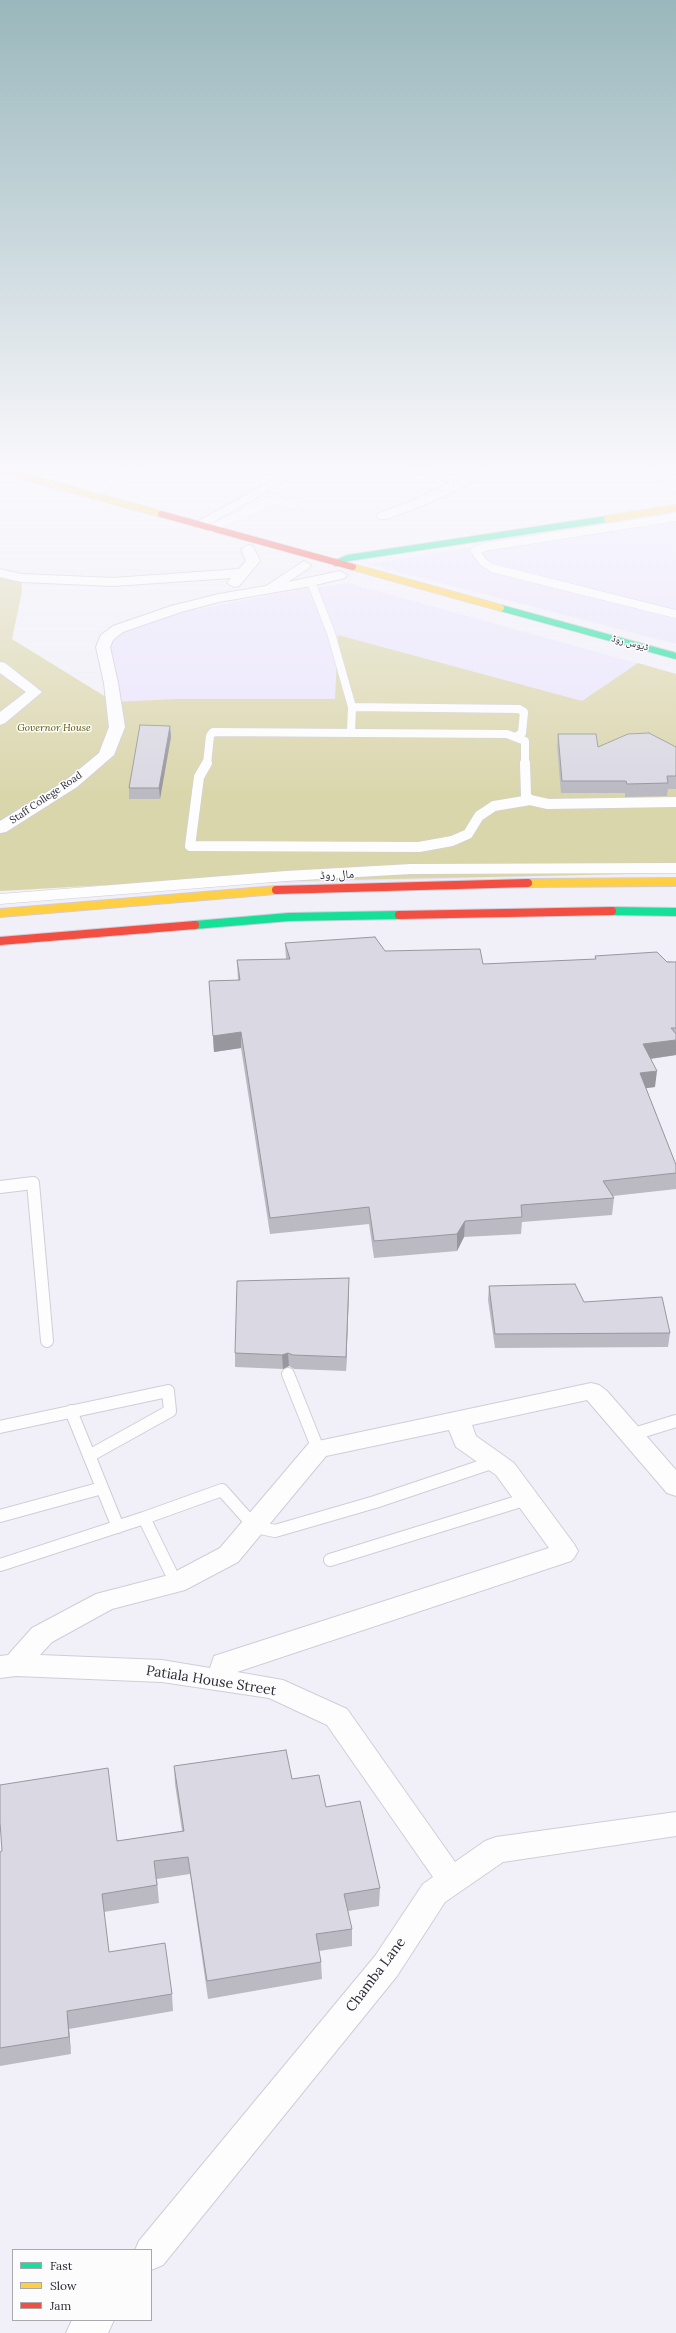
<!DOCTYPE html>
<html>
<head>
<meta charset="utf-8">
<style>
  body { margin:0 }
  #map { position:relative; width:676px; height:2333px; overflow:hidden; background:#f1f0f8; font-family:Lora,serif }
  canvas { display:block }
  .legend { position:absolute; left:12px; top:2249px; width:140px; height:72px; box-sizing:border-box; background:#fcfcfc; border:1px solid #a9a8ad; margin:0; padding:5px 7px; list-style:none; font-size:12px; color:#2c2936 }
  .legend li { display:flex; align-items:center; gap:8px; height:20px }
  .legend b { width:20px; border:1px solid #a9a8ad }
</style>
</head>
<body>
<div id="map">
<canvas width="676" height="2333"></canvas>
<ul class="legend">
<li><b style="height:5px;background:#16e098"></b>Fast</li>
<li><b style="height:5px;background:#ffcf43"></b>Slow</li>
<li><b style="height:5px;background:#f24e42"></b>Jam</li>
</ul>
</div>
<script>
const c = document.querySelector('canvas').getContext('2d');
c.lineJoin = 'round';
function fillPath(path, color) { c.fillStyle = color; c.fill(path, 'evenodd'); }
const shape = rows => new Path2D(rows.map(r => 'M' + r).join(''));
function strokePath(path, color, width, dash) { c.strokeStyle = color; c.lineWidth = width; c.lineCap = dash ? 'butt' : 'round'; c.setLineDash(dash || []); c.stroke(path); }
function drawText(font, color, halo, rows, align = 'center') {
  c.font = font + ' Lora,"Noto Naskh Arabic",serif'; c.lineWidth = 3; c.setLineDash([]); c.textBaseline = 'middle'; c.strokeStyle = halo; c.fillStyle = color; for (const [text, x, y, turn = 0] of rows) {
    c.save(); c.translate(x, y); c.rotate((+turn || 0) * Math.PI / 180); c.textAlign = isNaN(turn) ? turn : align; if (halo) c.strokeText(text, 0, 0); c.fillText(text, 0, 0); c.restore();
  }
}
const built = shape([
  [676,514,676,644,368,564],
  [349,583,676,674,676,873,293,883,110,885,117,727,103,647,134,622,290,591]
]);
const green = shape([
  [0,573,21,578,22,591,12,639,114,702,176,699,335,699,338,635,582,701,638,663,676,674,676,873,108,885,0,891]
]);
const laneFar2 = shape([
  [88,494,141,467],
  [676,517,485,547,475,551,483,562,492,568,676,614],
  [212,528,273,500,292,505],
  [311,582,331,633,352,707,351,732],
  [352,707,519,709,524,712,522,733,517,736],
  [207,764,210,736,213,732,507,734,525,741,525,764]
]);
const laneFar1 = shape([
  [207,763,199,777,190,846,419,847,452,841,468,834,479,816,494,806,530,800],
  [525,763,526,796,530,800],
  [530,800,548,804,676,802],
  [0,899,286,876,411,869,676,868]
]);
const lane = shape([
  [0,1187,33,1183,47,1341],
  [288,1374,318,1449],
  [71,1411,118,1527],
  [0,1427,168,1391,170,1411,89,1456],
  [631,1435,676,1421],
  [0,1516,102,1488],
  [144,1518,222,1490,255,1527,275,1531,375,1502,494,1462],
  [330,1560,527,1499],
  [0,1565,144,1518,176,1583]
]);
const street = shape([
  [297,467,311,467,204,527,194,527,193,524,297,467],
  [403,467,421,467,460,477,481,467,496,467,467,485,427,504,387,519,379,519,377,516,379,513,419,498,450,482,405,470,403,467],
  [643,467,656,467,676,481,676,491,672,490,643,467],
  [248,545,253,546,260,561,239,586,234,587,227,583,231,578,113,586,21,582,0,577,0,569,21,574,113,578,239,569,246,561,241,549,248,545],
  [304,561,311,565,309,568,288,582,340,571,347,575,345,578,311,586,219,602,181,612,123,632,113,640,110,647,118,683,125,727,114,755,77,787,6,832,0,833,0,821,65,781,99,753,109,727,104,683,96,647,101,635,113,626,171,606,219,594,266,586,304,561],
  [0,662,5,663,42,692,5,723,0,725,0,712,26,692,0,673,0,662],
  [591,1383,599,1385,607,1391,676,1470,676,1496,667,1493,587,1400,472,1425,476,1436,514,1463,574,1544,578,1551,574,1558,571,1561,237,1672,283,1680,347,1709,455,1862,485,1841,496,1837,676,1812,676,1836,503,1862,445,1902,397,1976,163,2265,151,2270,151,2250,135,2250,139,2241,375,1956,423,1884,433,1877,327,1725,269,1698,162,1682,16,1676,0,1678,0,1656,8,1655,32,1628,96,1594,169,1575,220,1548,309,1443,591,1383],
  [449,1430,456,1447,496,1475,549,1548,214,1656,210,1668,162,1660,40,1655,52,1642,112,1609,185,1590,238,1562,326,1456,449,1430],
  [72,2320,114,2320,108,2333,66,2333,72,2320]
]);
const fastFar1 = shape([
  [336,563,348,558,607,519],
  [501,608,676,656]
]);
const fast = shape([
  [612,911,676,912],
  [195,925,289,917,399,915]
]);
const slowFar1 = shape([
  [0,470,161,514],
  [607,519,676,508],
  [353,567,501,608]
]);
const slow = shape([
  [528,883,676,882],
  [0,913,276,890]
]);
const jamFar1 = shape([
  [161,514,353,567]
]);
const jam = shape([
  [276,890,528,883],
  [399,915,612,911],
  [0,941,195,925]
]);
const wall = shape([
  [170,726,171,737,160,799,129,799,129,788],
  [558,734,598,747,676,747,676,789,668,789,667,796,625,797,625,793,561,793,557,746],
  [285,943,385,951,483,964,595,959,595,956,676,962,676,1055,651,1059,655,1087,646,1088,676,1165,676,1189,613,1196,614,1198,612,1215,522,1222,521,1234,464,1237,457,1251,374,1258,369,1224,270,1234,241,1048,214,1052,209,981,238,980,237,960,286,959],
  [349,1278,346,1371,294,1369,289,1366,283,1369,235,1367,235,1353],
  [489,1286,584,1302,670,1333,668,1347,495,1348,488,1300],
  [174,1766,292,1779,326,1807,380,1888,379,1906,348,1911,352,1929,352,1946,319,1951,321,1962,322,1979,208,1999,190,1874,157,1879,159,1903,104,1912,109,1952,172,1994,173,2011,69,2029,71,2054,0,2066,0,1852,117,1841,182,1831,175,1784]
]);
const shadedWall = shape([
  [170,726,171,737,160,799,159,788],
  [241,1032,241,1048,214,1052,213,1036],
  [676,1040,676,1055,641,1060,643,1044],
  [657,1071,655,1087,639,1089,640,1073],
  [465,1221,464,1237,457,1251,457,1234],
  [349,1278,349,1291,346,1371,346,1357],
  [288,1353,289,1366,283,1369,282,1355],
  [67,2011,69,2029,71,2054,69,2037]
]);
const building = shape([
  [140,725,170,726,159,788,129,788,140,725],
  [649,733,676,747,676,776,667,776,668,783,627,784,626,781,562,781,558,734,596,734,598,747,628,734,649,733],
  [375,937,385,951,480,949,483,964,596,959,595,956,657,952,667,962,676,962,676,1028,671,1028,676,1034,676,1040,643,1044,657,1071,640,1073,676,1165,676,1173,603,1181,614,1198,521,1205,522,1217,465,1221,457,1234,374,1241,369,1207,270,1218,241,1032,213,1036,209,981,240,980,237,960,290,959,285,943,375,937],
  [349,1278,346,1357,293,1355,288,1353,282,1355,235,1353,237,1281,349,1278],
  [575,1284,584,1302,662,1297,670,1333,495,1334,489,1286,575,1284],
  [286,1750,292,1779,319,1775,326,1807,360,1801,380,1888,344,1894,352,1929,316,1934,321,1962,207,1981,188,1857,154,1861,157,1885,102,1894,109,1952,165,1943,172,1994,67,2011,69,2037,0,2048,0,1852,2,1851,0,1822,0,1785,108,1768,117,1841,184,1831,174,1766,286,1750]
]);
const farStreetnames = [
  ["ڈیوس روڈ",630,643,15],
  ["Staff College Road",46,798,-34]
];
const farParknames = [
  ["Governor House",54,728]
];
const streetNames = [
  ["مال روڈ",337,875,-2]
];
const nearStreetnames = [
  ["Patiala House Street",211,1681,9],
  ["Chamba Lane",376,1975,-53]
];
fillPath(built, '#eae5fc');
fillPath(green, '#dad6ac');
strokePath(laneFar2, '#d0cdd8', 9);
strokePath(laneFar1, '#d0cdd8', 11);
strokePath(lane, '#d0cdd8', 14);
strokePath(street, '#d0cdd8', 2);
strokePath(fastFar1, '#d0cdd8', 8);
strokePath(fast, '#d0cdd8', 10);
strokePath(slowFar1, '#d0cdd8', 8);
strokePath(slow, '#d0cdd8', 10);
strokePath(jamFar1, '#d0cdd8', 8);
strokePath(jam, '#d0cdd8', 10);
strokePath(laneFar2, '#fdfdfe', 8);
strokePath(laneFar1, '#fdfdfe', 10);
strokePath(lane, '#fdfdfe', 12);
fillPath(street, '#fdfdfe');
strokePath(fastFar1, '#16e098', 6);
strokePath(fast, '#16e098', 8);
strokePath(slowFar1, '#ffcf43', 6);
strokePath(slow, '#ffcf43', 8);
strokePath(jamFar1, '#f24e42', 6);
strokePath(jam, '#f24e42', 8);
fillPath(wall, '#bbbac2');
fillPath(shadedWall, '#99979e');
fillPath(building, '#dad8e2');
strokePath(building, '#99979e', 1);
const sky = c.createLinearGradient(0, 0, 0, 793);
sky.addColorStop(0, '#99b7bc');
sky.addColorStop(0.59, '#f9f8fc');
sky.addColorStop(1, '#f9f8fc00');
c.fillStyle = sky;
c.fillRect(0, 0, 676, 793);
drawText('10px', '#2c2936', '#fcfcfc', farStreetnames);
drawText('italic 10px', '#5b5305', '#fcfcfc', farParknames);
drawText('12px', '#2c2936', '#fcfcfc', streetNames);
drawText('14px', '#2c2936', '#fcfcfc', nearStreetnames);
</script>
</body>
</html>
